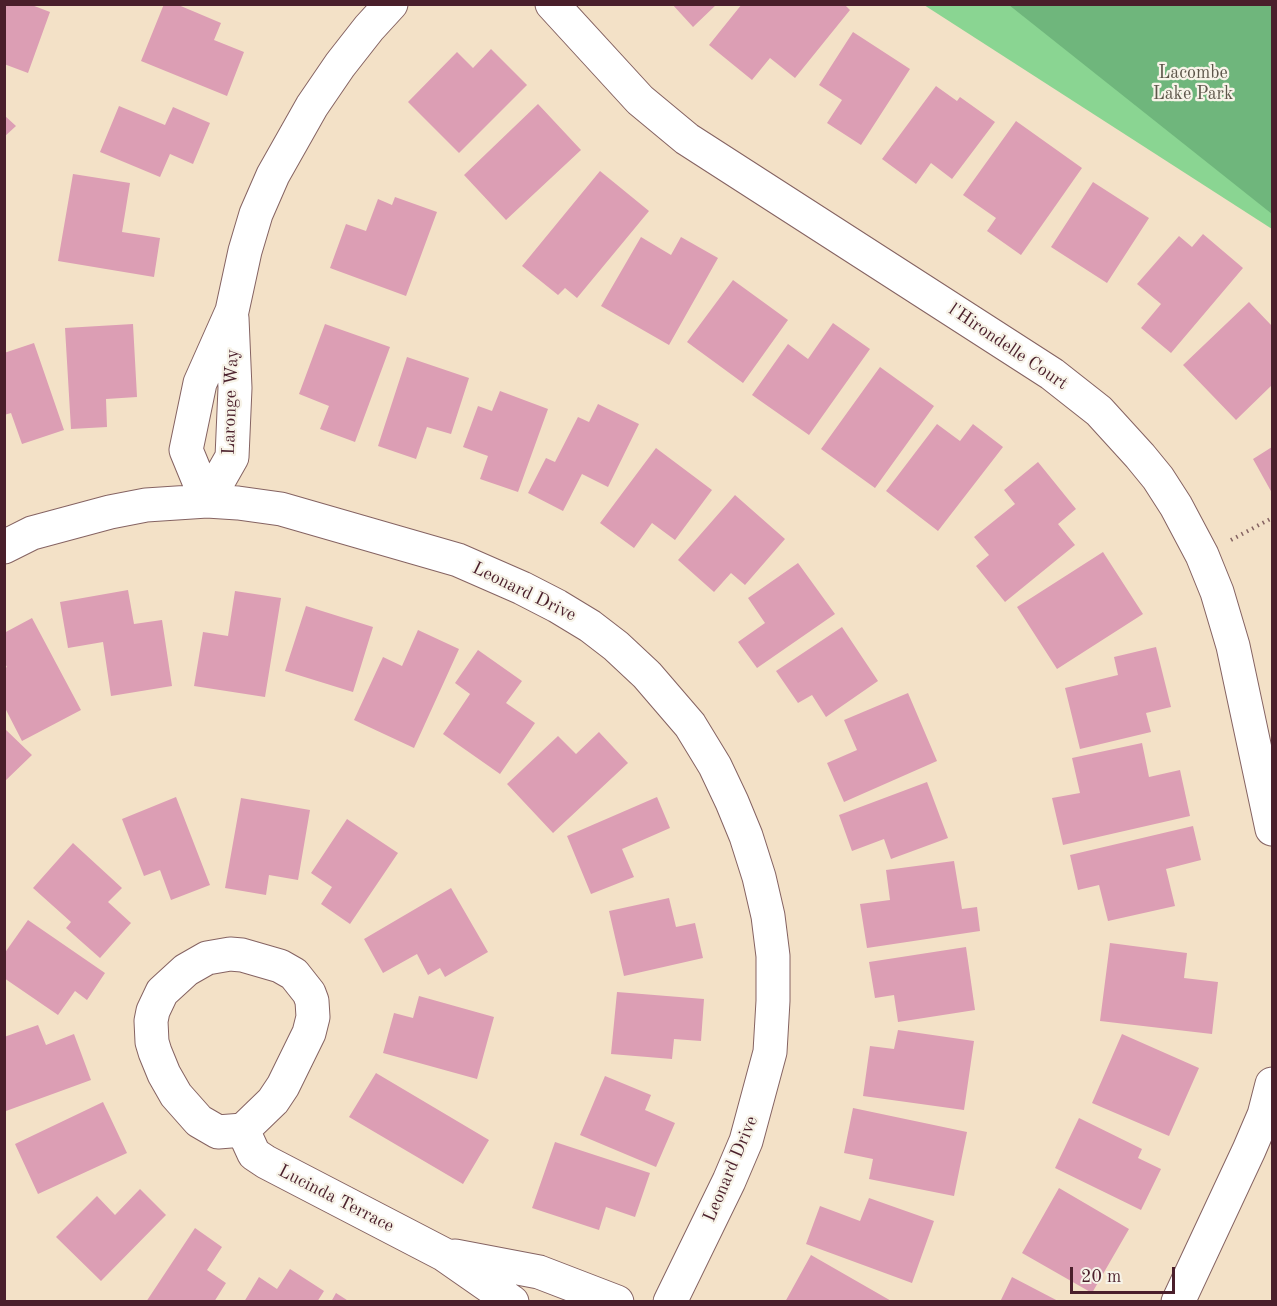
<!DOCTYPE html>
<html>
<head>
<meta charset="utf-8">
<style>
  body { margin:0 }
  #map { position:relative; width:1277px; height:1306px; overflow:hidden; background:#f3e1c7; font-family:"Old Standard TT",serif }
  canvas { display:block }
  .frame { position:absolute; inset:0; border:6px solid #4a1f2b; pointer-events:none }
  .scale { position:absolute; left:1070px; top:1267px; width:105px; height:27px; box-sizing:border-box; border:3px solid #4a1f2b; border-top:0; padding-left:8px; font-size:18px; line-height:21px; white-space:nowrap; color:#4a1f2b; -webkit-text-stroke:4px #f7f3e8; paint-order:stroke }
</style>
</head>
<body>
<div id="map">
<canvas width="1277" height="1306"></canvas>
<div class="frame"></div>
<div class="scale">20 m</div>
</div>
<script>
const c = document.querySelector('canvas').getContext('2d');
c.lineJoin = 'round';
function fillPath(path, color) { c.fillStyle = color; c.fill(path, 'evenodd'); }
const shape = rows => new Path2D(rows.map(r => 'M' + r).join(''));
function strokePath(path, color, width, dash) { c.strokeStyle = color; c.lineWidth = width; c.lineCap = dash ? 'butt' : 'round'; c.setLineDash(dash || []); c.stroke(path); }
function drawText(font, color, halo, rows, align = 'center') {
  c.font = font + ' "Old Standard TT",serif'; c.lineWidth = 4.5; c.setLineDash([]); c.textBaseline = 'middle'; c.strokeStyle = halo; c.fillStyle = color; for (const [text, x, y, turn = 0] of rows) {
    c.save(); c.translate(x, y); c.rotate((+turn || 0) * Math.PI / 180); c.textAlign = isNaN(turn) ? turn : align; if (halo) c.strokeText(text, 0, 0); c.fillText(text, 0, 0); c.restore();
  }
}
const green = shape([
  [924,5,1272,5,1272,229]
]);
const forest = shape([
  [1009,5,1272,5,1272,214]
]);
const building = shape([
  [4,4,29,4,50,12,28,73,4,64],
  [164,4,176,4,221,23,214,40,244,52,227,96,141,61],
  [672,4,717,4,693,27],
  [742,4,844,4,850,10,795,78,770,58,752,80,709,45],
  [853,32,910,69,861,145,827,123,842,100,819,85],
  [491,49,527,85,459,153,408,102,457,52,473,68],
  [936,86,957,101,960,97,995,122,952,179,931,163,916,184,882,159],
  [538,104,581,150,506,220,464,175],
  [119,106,165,125,173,107,210,123,193,164,170,154,160,177,100,152],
  [4,115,16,126,4,137],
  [1016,121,1082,168,1021,255,987,231,996,218,963,195],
  [600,171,649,211,577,298,565,288,558,295,522,266],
  [73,174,130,183,122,232,160,238,154,277,58,261],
  [1093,182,1149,218,1107,283,1051,247],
  [395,197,437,212,406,296,330,268,346,224,366,231,378,199,392,205],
  [1203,234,1243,268,1171,353,1141,328,1161,304,1137,284,1179,236,1192,247],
  [641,237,671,255,681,237,718,258,669,345,601,306],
  [733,280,788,320,743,383,687,342],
  [1249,302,1272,326,1272,385,1236,420,1183,365],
  [833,323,870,349,809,435,752,395,788,344,808,359],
  [133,324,137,397,106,399,107,427,71,429,65,328],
  [325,324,390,347,355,442,320,429,329,406,299,394],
  [34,343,64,430,22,444,11,413,4,415,4,353],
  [407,357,469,378,451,434,427,427,416,459,378,446],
  [880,367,934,406,875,488,821,449],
  [500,391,548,409,518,492,480,479,488,456,463,447,478,406,492,411],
  [598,404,639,424,608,487,582,474,563,511,528,493,546,458,555,462,578,417,589,422],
  [937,424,960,441,973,424,1003,447,938,531,886,491],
  [1272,447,1272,493,1253,459],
  [656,448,712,490,675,540,652,523,634,548,600,523],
  [1038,462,1076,509,1058,524,1075,545,1005,602,976,566,989,555,974,537,1015,504,1004,490],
  [735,495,785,539,745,585,731,573,714,592,678,560],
  [1103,552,1143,614,1057,669,1017,607],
  [798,563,835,614,757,668,738,642,765,623,748,598],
  [128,590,134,624,162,620,172,686,111,696,103,642,68,648,60,602],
  [235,591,281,598,265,697,194,686,203,632,228,636],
  [306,606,373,627,353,692,285,671],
  [32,618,81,710,22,741,5,708,5,668,7,667,4,662,4,633],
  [842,627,878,681,826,717,812,695,798,703,776,671],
  [418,630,459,649,414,748,354,720,383,657,402,666],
  [1156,647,1171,707,1146,713,1151,732,1080,749,1065,688,1118,675,1114,657],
  [478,650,522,681,506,703,535,723,500,774,443,734,470,694,455,683],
  [908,693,937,761,844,802,827,763,857,750,844,720],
  [4,728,32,755,4,782],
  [599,732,628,763,553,833,507,784,558,736,576,754],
  [1142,743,1149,777,1180,770,1190,816,1063,845,1052,798,1080,793,1072,758],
  [927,782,948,838,891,859,884,839,852,851,839,815],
  [176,797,210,885,171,900,160,870,144,876,122,819],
  [657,797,670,828,622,849,634,877,591,894,567,836],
  [241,798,310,810,298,880,269,875,266,895,225,888],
  [347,819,398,853,350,924,321,904,332,887,311,873],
  [1193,826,1201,860,1166,869,1175,906,1108,921,1099,885,1078,890,1070,855],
  [73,843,122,888,108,902,131,923,100,958,66,928,71,922,33,888],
  [954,861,962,909,977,907,980,931,867,948,860,904,890,900,886,870],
  [451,888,488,952,445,977,440,968,428,975,417,954,383,973,364,939],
  [669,898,676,927,695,923,703,958,624,976,609,911],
  [28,920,105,973,87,1000,75,991,58,1015,4,978,4,954],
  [1110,943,1187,953,1184,978,1218,982,1212,1034,1100,1021],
  [966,947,975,1010,898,1022,894,995,875,998,869,962],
  [617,992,704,999,701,1041,674,1039,672,1059,611,1054],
  [419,996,494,1017,477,1079,383,1053,394,1013,413,1018],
  [38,1025,46,1045,74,1034,91,1080,6,1111,4,1037],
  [898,1030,974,1041,964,1110,863,1096,870,1046,894,1049],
  [1122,1034,1199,1068,1169,1136,1092,1103],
  [376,1073,489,1140,463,1184,349,1117],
  [605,1076,651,1095,645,1110,675,1123,656,1167,580,1135],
  [103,1102,127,1153,38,1194,15,1144],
  [853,1108,967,1132,954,1196,869,1179,873,1159,844,1153],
  [1079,1118,1142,1149,1138,1158,1161,1169,1141,1210,1055,1168],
  [555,1142,650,1173,635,1217,606,1207,599,1230,532,1208],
  [1059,1188,1129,1229,1092,1293,1022,1253],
  [140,1189,166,1215,101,1281,56,1237,97,1196,115,1215],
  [869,1198,934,1221,912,1283,806,1244,820,1206,860,1221],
  [195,1228,222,1247,207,1270,226,1283,214,1302,146,1302],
  [811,1255,893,1302,785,1302],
  [290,1269,324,1291,317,1302,244,1302,259,1277,277,1289],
  [1012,1277,1060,1302,1000,1302],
  [336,1293,350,1302,331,1302]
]);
const path = shape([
  [1231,540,1272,518]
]);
const minor = shape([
  [552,4,640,100,687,139,1052,374,1099,411,1140,456,1158,478,1176,506,1202,555,1217,592,1233,646,1272,829],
  [207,501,186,450,200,383,232,311,245,251,256,214,273,175,312,106,340,65,369,28,391,4],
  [207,501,232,457,235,388,232,318],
  [4,547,32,533,110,512,146,505,207,501,238,503,281,509,458,560,522,588,557,606,590,626,616,646,647,675,690,725,715,766,732,802,746,836,759,877,768,916,773,956,773,1001,770,1052,746,1141,729,1181,670,1302],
  [230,954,242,955,280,966,294,974,309,993,312,1001,313,1017,309,1033,283,1086,273,1101,243,1130,218,1132,199,1121,176,1095,164,1074,155,1052,152,1042,151,1021,153,1011,162,992,186,970,207,958,230,954],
  [243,1130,254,1154,266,1162,443,1254,512,1302],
  [455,1256,539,1272,617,1302],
  [1178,1302,1249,1150,1264,1115,1272,1084]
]);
const parkNames = [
  ["Lacombe",1193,73],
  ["Lake Park",1193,94]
];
const streetNames = [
  ["l'Hirondelle Court",1008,347,34],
  ["Laronge Way",231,402,-88],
  ["Leonard Drive",524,592,26],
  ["Leonard Drive",731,1169,-67],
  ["Lucinda Terrace",336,1199,27]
];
fillPath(green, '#8ad592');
fillPath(forest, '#6fb67c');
fillPath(building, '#dc9eb4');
strokePath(minor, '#856362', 35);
strokePath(path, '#856362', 4, [1.5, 4.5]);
strokePath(minor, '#fff', 33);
drawText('18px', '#5d564a', '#f7f3e8', parkNames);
drawText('18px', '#4a1f2b', '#f7f3e8', streetNames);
</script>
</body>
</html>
